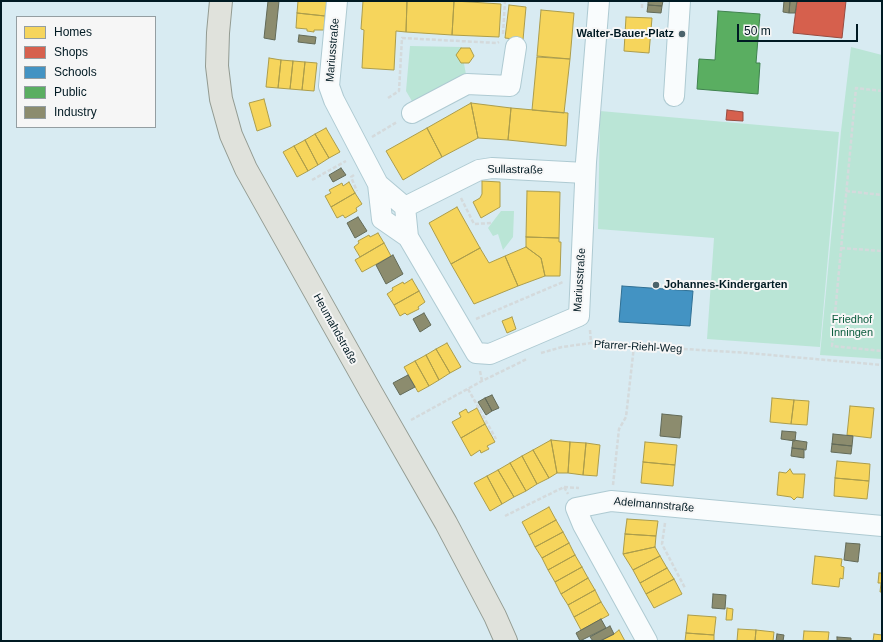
<!DOCTYPE html>
<html>
<head>
<meta charset="utf-8">
<style>
  body { margin:0 }
  #map { position:relative; width:883px; height:642px; overflow:hidden; background:#d8ebf2; font-family:Arial,sans-serif }
  canvas { display:block }
  .frame { position:absolute; inset:0; border:2px solid #001a23; pointer-events:none }
  .legend { position:absolute; left:16px; top:16px; width:140px; height:112px; box-sizing:border-box; background:#f6f6f6; border:1px solid #949ea2; margin:0; padding:5px 7px; list-style:none; font-size:12px; color:#001a23 }
  .legend li { display:flex; align-items:center; gap:8px; height:20px }
  .legend b { width:20px; border:1px solid #949ea2 }
  .scale { position:absolute; left:737px; top:24px; width:121px; height:18px; box-sizing:border-box; border:2px solid #001a23; border-top:0; padding-left:5px; font-size:12px; line-height:14px; white-space:nowrap; color:#001a23; -webkit-text-stroke:3px #f6f6f6; paint-order:stroke }
</style>
</head>
<body>
<div id="map">
<canvas width="883" height="642"></canvas>
<div class="frame"></div>
<ul class="legend">
<li><b style="height:11px;background:#f6d55c"></b>Homes</li>
<li><b style="height:11px;background:#d6604d"></b>Shops</li>
<li><b style="height:11px;background:#4393c3"></b>Schools</li>
<li><b style="height:11px;background:#5aae61"></b>Public</li>
<li><b style="height:11px;background:#8c8c6e"></b>Industry</li>
</ul>
<div class="scale">50 m</div>
</div>
<script>
const c = document.querySelector('canvas').getContext('2d');
c.lineJoin = 'round';
function fillPath(path, color) { c.fillStyle = color; c.fill(path, 'evenodd'); }
const shape = rows => new Path2D(rows.map(r => 'M' + r).join(''));
function strokePath(path, color, width, dash) { c.strokeStyle = color; c.lineWidth = width; c.lineCap = dash ? 'butt' : 'round'; c.setLineDash(dash || []); c.stroke(path); }
function drawText(font, color, halo, rows, align = 'center') {
  c.font = font + ' Arial,sans-serif'; c.lineWidth = 4; c.setLineDash([]); c.textBaseline = 'middle'; c.strokeStyle = halo; c.fillStyle = color; for (const [text, x, y, turn = 0] of rows) {
    c.save(); c.translate(x, y); c.rotate((+turn || 0) * Math.PI / 180); c.textAlign = isNaN(turn) ? turn : align; if (halo) c.strokeText(text, 0, 0); c.fillText(text, 0, 0); c.restore();
  }
}
const green = shape([
  [410,46,461,47,467,80,416,108,406,91],
  [851,47,882,55,882,359,820,355,841,131],
  [600,111,839,132,820,347,707,339,714,238,598,229],
  [501,211,514,211,513,237,503,250,498,234,493,236,488,228]
]);
const homes = shape([
  [298,1,327,1,325,16,297,13,298,1],
  [363,1,407,1,406,32,396,31,394,70,362,68,364,30,361,29,363,1],
  [407,1,454,1,452,35,406,32,407,1],
  [454,1,501,4,499,37,452,35,454,1],
  [509,5,526,7,523,40,505,38,509,5],
  [541,10,574,13,570,59,537,56,541,10],
  [297,13,325,16,324,30,314,30,314,32,307,31,307,29,296,28,297,13],
  [626,17,652,18,649,53,624,51,626,17],
  [461,48,470,48,474,56,469,63,461,63,456,55,461,48],
  [537,57,570,59,564,113,532,110,537,57],
  [269,58,281,60,278,88,266,87,269,58],
  [281,60,293,61,290,89,278,88,281,60],
  [293,61,305,62,302,90,290,89,293,61],
  [305,62,317,63,314,91,302,90,305,62],
  [264,99,271,126,257,131,249,103,264,99],
  [471,103,511,108,508,140,478,138,471,103],
  [471,103,478,138,442,157,427,128,471,103],
  [511,108,568,113,566,146,508,140,511,108],
  [326,128,340,152,329,158,315,134,326,128],
  [427,128,442,157,403,180,386,151,427,128],
  [315,134,329,158,318,165,305,140,315,134],
  [305,140,318,165,308,171,294,146,305,140],
  [294,146,308,171,297,177,283,152,294,146],
  [482,181,500,182,500,207,481,218,473,202,480,198,482,194,482,181],
  [349,182,355,193,331,207,325,196,331,193,329,190,342,183,343,186,349,182],
  [527,191,560,192,559,238,526,237,527,191],
  [355,193,362,204,356,208,357,211,345,218,343,215,337,218,331,207,355,193],
  [457,207,480,248,451,264,429,223,457,207],
  [378,233,384,243,360,257,354,247,359,243,358,241,369,235,370,237,378,233],
  [526,237,559,238,559,242,561,242,560,276,545,276,541,258,526,247,526,237],
  [384,243,391,256,362,272,355,260,384,243],
  [526,247,541,258,545,276,518,286,505,256,526,247],
  [480,248,489,263,505,256,518,286,474,304,451,264,480,248],
  [412,279,419,291,394,305,387,294,393,290,392,288,403,282,404,284,412,279],
  [419,291,425,302,418,307,419,309,407,315,405,313,400,316,394,305,419,291],
  [512,317,516,329,507,333,502,321,512,317],
  [447,343,461,367,450,373,436,349,447,343],
  [436,349,450,373,439,380,426,355,436,349],
  [426,355,439,380,429,386,415,361,426,355],
  [415,361,429,386,418,392,404,367,415,361],
  [772,398,794,400,791,424,770,422,772,398],
  [794,400,809,401,807,425,791,424,794,400],
  [850,406,874,408,871,438,847,435,850,406],
  [477,408,485,424,461,438,452,422,461,417,459,413,466,409,468,413,477,408],
  [485,424,495,442,487,446,489,449,481,453,480,450,471,456,461,438,485,424],
  [551,440,570,442,568,473,557,473,551,440],
  [551,440,557,473,549,478,533,450,551,440],
  [570,442,586,443,583,475,568,473,570,442],
  [645,442,677,445,675,465,643,462,645,442],
  [586,443,600,445,597,476,583,475,586,443],
  [533,450,549,478,537,484,522,456,533,450],
  [522,456,537,484,526,491,510,463,522,456],
  [837,461,870,464,869,481,835,478,837,461],
  [643,462,675,465,673,486,641,483,643,462],
  [510,463,526,491,514,497,498,470,510,463],
  [790,469,793,474,805,474,803,498,797,497,794,500,791,497,777,495,779,472,786,473,790,469],
  [498,470,514,497,502,504,487,476,498,470],
  [487,476,502,504,490,511,474,483,487,476],
  [835,478,869,481,867,499,834,496,835,478],
  [549,507,556,520,529,535,522,522,549,507],
  [627,519,658,521,656,536,625,534,627,519],
  [556,520,563,532,535,547,529,535,556,520],
  [563,532,569,543,542,558,535,547,563,532],
  [625,534,656,536,655,547,623,554,625,534],
  [569,543,575,555,548,570,542,558,569,543],
  [655,547,660,556,633,570,623,554,655,547],
  [575,555,582,567,555,582,548,570,575,555],
  [660,556,667,568,640,583,633,570,660,556],
  [815,556,842,559,841,566,844,567,843,579,840,578,839,587,812,584,815,556],
  [582,567,588,578,561,594,555,582,582,567],
  [667,568,674,579,646,594,640,583,667,568],
  [879,573,882,573,882,592,880,592,881,583,878,583,879,573],
  [588,578,595,590,568,605,561,594,588,578],
  [674,579,682,594,654,608,646,594,674,579],
  [595,590,601,602,574,617,568,605,595,590],
  [601,602,609,615,581,630,574,617,601,602],
  [727,608,733,609,732,620,726,620,727,608],
  [688,615,716,617,714,635,686,633,688,615],
  [738,629,756,630,755,641,737,641,738,629],
  [619,630,625,641,600,641,614,634,619,630],
  [756,630,774,632,773,641,755,641,756,630],
  [804,631,829,632,828,641,803,641,804,631],
  [686,633,714,635,714,641,685,641,686,633],
  [874,634,882,635,882,641,873,641,874,634]
]);
const shops = shape([
  [797,1,846,1,842,38,793,33,797,1],
  [727,110,743,112,743,121,726,120,727,110]
]);
const schools = shape([
  [622,286,693,291,690,326,619,322,622,286]
]);
const public = shape([
  [718,11,760,14,756,63,760,63,758,94,697,89,699,59,715,60,718,11]
]);
const industry = shape([
  [268,1,279,1,275,40,264,38,268,1],
  [648,1,663,1,662,6,648,5,648,1],
  [784,1,790,1,789,13,783,12,784,1],
  [790,1,797,1,795,13,789,13,790,1],
  [648,5,662,6,661,13,647,12,648,5],
  [299,35,316,37,315,44,298,42,299,35],
  [341,168,346,175,333,182,329,175,341,168],
  [358,217,367,231,355,238,347,223,358,217],
  [393,255,403,274,386,284,376,265,393,255],
  [424,313,431,325,420,332,413,319,424,313],
  [408,375,415,387,400,395,393,383,408,375],
  [492,395,499,408,492,411,485,398,492,395],
  [485,398,492,411,486,415,478,402,485,398],
  [662,414,682,416,680,438,660,436,662,414],
  [782,431,796,432,795,441,781,439,782,431],
  [833,434,853,436,852,446,832,444,833,434],
  [793,440,807,442,806,450,792,448,793,440],
  [832,444,852,446,851,454,831,452,832,444],
  [792,448,804,449,804,458,791,456,792,448],
  [846,543,860,544,858,562,844,560,846,543],
  [713,594,726,595,725,609,712,608,713,594],
  [601,619,606,628,580,641,576,633,601,619],
  [610,626,614,634,600,641,593,641,590,637,610,626],
  [777,634,784,635,783,641,776,641,777,634],
  [837,637,851,638,851,641,837,641,837,637]
]);
const path = shape([
  [642,8,642,1],
  [503,34,505,1],
  [882,91,856,88,832,346,882,351],
  [388,98,399,91,402,38,497,43,499,42],
  [372,137,397,122],
  [354,175,351,177,357,191],
  [312,180,346,161],
  [846,191,882,195],
  [461,198,474,224,492,223],
  [841,248,882,251],
  [476,319,563,282],
  [590,330,591,343],
  [541,353,562,347,591,343,748,353,882,365],
  [480,371,482,381],
  [468,389,496,439],
  [411,420,482,381,527,359],
  [613,485,619,429,626,417,634,346],
  [564,487,579,488],
  [505,516,564,487,568,494],
  [665,523,662,544,685,588]
]);
const minor = shape([
  [337,1,329,86,334,100,378,184,382,219,408,237],
  [674,96,680,1],
  [412,113,467,84,510,86,516,47],
  [378,184,405,207,408,237,476,353,490,354,579,316,586,162,599,1],
  [405,207,479,170,492,168,585,173],
  [647,641,583,525,576,508,611,501,882,526]
]);
const major = shape([
  [221,1,218,33,217,66,221,99,231,135,246,169,371,392,446,523,495,616,506,641]
]);
const markers = [
  [682,34,4,"#4c636b"],
  [656,285,4,"#4c636b"]
];
const poiNames = [
  ["Walter-Bauer-Platz",674,34],
  ["Johannes-Kindergarten",664,285,"left"]
];
const streetNames = [
  ["Mariusstraße",333,50,-85],
  ["Sullastraße",515,170,1],
  ["Mariusstraße",580,280,-86],
  ["Heumahdstraße",335,329,61],
  ["Pfarrer-Riehl-Weg",638,347,3],
  ["Adelmannstraße",654,505,5]
];
const parkNames = [
  ["Friedhof",852,320],
  ["Inningen",852,333]
];
fillPath(green, '#bae5d6');
fillPath(homes, '#f6d55c');
strokePath(homes, '#ac9d4b', 1);
fillPath(shops, '#d6604d');
strokePath(shops, '#964b40', 1);
fillPath(schools, '#4393c3');
strokePath(schools, '#2f6f93', 1);
fillPath(public, '#5aae61');
strokePath(public, '#3f824e', 1);
fillPath(industry, '#8c8c6e');
strokePath(industry, '#626a58', 1);
strokePath(minor, '#aecad2', 22);
strokePath(major, '#939b92', 24);
strokePath(path, '#d4dadc', 2.5, [4, 2]);
strokePath(minor, '#f9fcfd', 20);
strokePath(major, '#e0e2dc', 22);
for (const [x, y, r, color] of markers) { const dot = new Path2D(); dot.arc(x, y, r, 0, 2 * Math.PI); c.fillStyle = color; c.fill(dot); strokePath(dot, '#f6f6f6', 1.5); }
drawText('bold 11px', '#001a23', '#f6f6f6', poiNames, 'right');
drawText('11px', '#001a23', '#f6f6f6', streetNames);
drawText('11px', '#095b3c', '#f6f6f6', parkNames);
</script>
</body>
</html>
